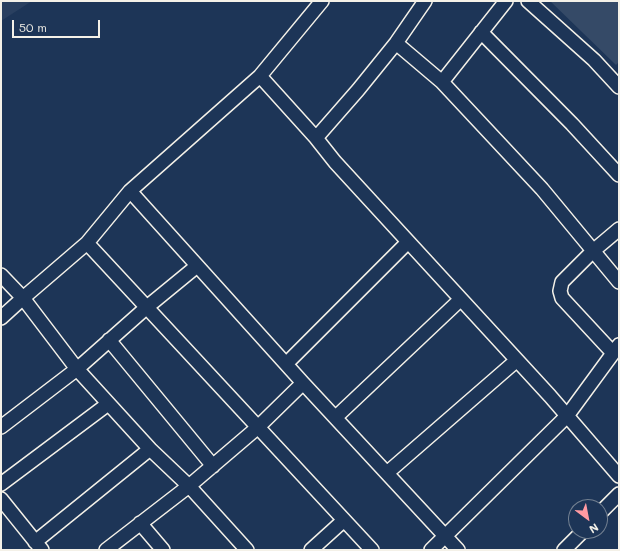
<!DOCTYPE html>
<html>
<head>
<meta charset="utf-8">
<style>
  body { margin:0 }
  #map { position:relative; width:620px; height:551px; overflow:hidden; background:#1d3557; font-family:Mali,sans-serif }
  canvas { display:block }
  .frame { position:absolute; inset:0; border:2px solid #f4f1e8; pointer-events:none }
  .north { position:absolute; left:568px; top:499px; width:40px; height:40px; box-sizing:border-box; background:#1d3557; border:1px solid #738091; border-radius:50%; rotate:148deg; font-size:11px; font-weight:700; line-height:16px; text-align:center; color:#f4f1e8 }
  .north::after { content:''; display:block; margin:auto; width:14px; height:18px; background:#ff9aa2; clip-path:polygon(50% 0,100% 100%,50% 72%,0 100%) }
  .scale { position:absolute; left:12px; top:20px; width:88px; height:18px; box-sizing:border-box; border:2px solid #f4f1e8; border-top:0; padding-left:5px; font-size:12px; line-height:14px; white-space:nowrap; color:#f4f1e8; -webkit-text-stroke:3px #1d3557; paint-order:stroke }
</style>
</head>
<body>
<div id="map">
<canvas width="620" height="551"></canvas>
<div class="frame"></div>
<div class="north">N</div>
<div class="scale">50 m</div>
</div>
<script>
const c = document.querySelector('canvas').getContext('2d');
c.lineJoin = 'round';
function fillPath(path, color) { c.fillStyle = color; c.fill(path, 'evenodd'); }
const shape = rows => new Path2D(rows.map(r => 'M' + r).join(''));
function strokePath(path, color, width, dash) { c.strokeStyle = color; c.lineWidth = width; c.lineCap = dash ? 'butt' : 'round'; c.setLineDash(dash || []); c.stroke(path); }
const built = shape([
  [1,1,32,1,1,21]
]);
const green = shape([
  [550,1,619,1,619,62,616,65]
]);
const street = shape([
  [528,1,594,60,619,87],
  [481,32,572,124,619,175],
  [396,43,442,82,542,189,619,282],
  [260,76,316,138,335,162,550,396,619,476],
  [442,82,506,1],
  [316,138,358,90,396,43,425,1],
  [130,191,303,383,458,550],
  [87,243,372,550],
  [1,275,23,298,1,318],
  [109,340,213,466],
  [613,353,562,298,560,291,562,282,593,251,619,229],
  [287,363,408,242],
  [336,417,461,299],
  [1,427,77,369,147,307,197,266],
  [150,449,189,486,247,550],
  [387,473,517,360],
  [1,484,108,404],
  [1,499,42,550],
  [600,513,619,494],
  [140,523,163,550],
  [35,542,150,449,77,369,23,298,87,243,130,191,260,76,322,1],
  [106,550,189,486,257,428,303,383],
  [311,550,343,521],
  [431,550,567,416,619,345],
  [564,550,583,531]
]);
fillPath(built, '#2a4060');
fillPath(green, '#354a67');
strokePath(street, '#f4f1e8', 16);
strokePath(street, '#1d3557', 13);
</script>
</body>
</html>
